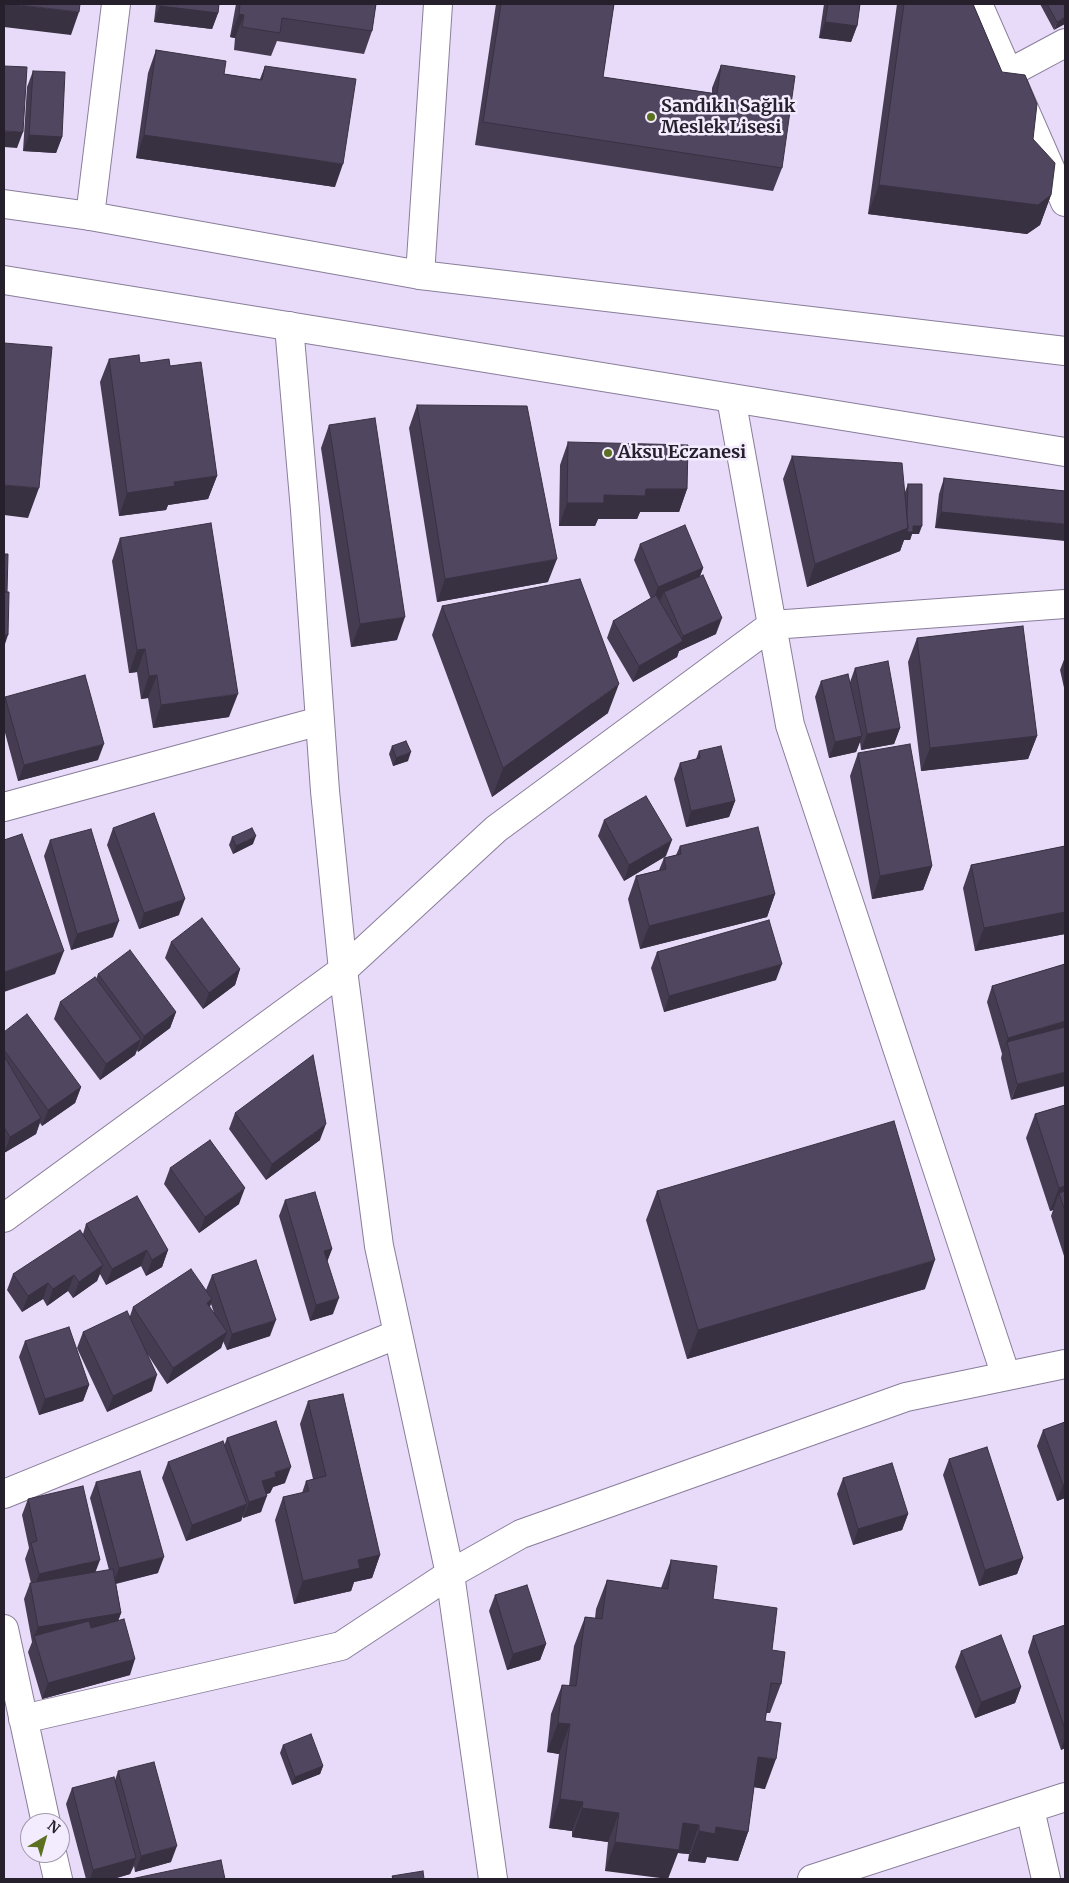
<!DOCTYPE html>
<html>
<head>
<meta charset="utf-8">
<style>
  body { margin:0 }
  #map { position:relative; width:1069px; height:1883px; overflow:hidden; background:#e8dbfa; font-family:Merriweather,serif }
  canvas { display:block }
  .frame { position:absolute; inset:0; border:5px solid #25202c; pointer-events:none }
  .north { position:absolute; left:20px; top:1813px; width:50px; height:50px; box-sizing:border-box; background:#f3ebfe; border:1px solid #a19aaa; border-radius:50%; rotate:38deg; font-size:14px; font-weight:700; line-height:20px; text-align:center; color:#25202c }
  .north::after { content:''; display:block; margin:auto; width:18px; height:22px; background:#5b7021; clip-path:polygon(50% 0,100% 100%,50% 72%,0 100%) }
</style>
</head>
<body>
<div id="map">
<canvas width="1069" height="1883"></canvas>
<div class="frame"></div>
<div class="north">N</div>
</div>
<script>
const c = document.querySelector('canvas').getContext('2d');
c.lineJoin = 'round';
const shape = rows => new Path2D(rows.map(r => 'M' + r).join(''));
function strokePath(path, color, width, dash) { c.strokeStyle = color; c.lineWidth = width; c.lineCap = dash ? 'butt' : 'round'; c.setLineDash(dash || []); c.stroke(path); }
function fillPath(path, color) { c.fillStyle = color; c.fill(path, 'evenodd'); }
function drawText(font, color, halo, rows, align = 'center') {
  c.font = font + ' Merriweather,serif'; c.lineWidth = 5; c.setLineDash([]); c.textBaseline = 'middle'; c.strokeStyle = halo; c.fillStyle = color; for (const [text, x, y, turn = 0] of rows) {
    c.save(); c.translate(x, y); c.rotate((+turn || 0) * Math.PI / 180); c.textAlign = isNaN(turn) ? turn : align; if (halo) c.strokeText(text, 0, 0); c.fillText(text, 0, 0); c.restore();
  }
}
const street = shape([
  [978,4,1065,202],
  [1009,73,1065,43],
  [90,216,116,4],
  [420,275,438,4],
  [289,326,305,510,325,791,343,970,379,1246,450,1574,493,1879],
  [731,398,790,725,1006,1376],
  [4,807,320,721],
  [4,1218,343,970,496,829,772,625,1065,604],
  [4,1494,398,1334],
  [4,1629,46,1823],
  [23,1719,341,1646,450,1574,521,1534,906,1397,1065,1364],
  [52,1853,58,1879]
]);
const secondary = shape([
  [4,204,90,216,420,275,1065,351],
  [4,280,1065,452],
  [1030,1809,1046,1879],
  [812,1879,1065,1797]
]);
const wall = shape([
  [156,4,219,4,218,13,212,29,154,22],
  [236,4,376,4,372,31,364,54,277,41,271,56,234,50,235,38,230,37],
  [496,4,614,4,603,77,712,93,712,88,721,65,782,168,773,191,475,145],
  [824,4,860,4,857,26,851,42,819,38],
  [897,4,973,4,1002,72,1033,139,1051,195,1040,225,1027,234,868,214],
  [1040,4,1065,4,1054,30],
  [156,50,224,74,260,79,265,66,335,187,136,158,148,73],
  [33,71,62,137,56,153,23,151,27,87],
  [109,359,170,366,217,476,208,499,168,505,166,510,119,516,100,382],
  [417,405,548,582,437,602,409,428],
  [329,425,397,640,351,647,321,448],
  [568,442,687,489,679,512,640,512,637,519,598,519,595,526,559,526,560,465],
  [792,456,905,492,908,484,919,534,912,534,910,540,904,540,900,551,807,587,783,479],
  [944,478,1065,491,935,528,939,494],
  [120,538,229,717,153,728,148,698,141,699,137,672,129,673,112,561],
  [640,544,703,568,700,576,716,634,679,651,677,657,633,682,607,638,613,621,651,599,634,560],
  [442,606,608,713,492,797,432,635],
  [917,638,1037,736,1028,759,921,771,908,662],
  [1065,657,1065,692,1060,670],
  [855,668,900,728,894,744,861,750,860,742,856,752,829,758,815,697,821,681,850,682],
  [5,697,98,760,18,781,4,729,4,701],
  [392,746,408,761,393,766,389,754],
  [699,751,735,801,729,817,686,827,674,779,680,763,696,759],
  [858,753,932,866,923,890,872,899,850,776],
  [604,820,666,856,624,881,598,836],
  [113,828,179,915,139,929,107,845],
  [232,837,253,844,233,854,229,845],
  [50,840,113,937,71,950,44,856],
  [680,846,775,894,767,917,640,949,628,899,636,876,659,870,664,858,676,855],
  [1065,846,1065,934,975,951,963,888,971,865],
  [171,942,240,969,235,985,203,1009,165,958],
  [657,952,776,980,664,1012,651,968],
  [1065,964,1011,1100,1001,1058,1002,1054,987,1002,992,986],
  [98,974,176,1012,170,1028,138,1052,137,1050,135,1055,100,1080,54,1019,60,1002,96,979],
  [4,1032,81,1087,75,1103,42,1126,40,1123,36,1134,4,1153],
  [1065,1105,1065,1259,1051,1216,1053,1210,1050,1211,1026,1138,1035,1114],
  [235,1113,320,1140,266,1180,229,1129],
  [170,1168,239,1204,199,1233,164,1184],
  [657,1191,925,1289,687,1359,646,1220],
  [285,1200,332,1249,327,1261,333,1314,310,1321,279,1216],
  [86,1224,168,1250,162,1267,146,1276,141,1266,106,1285,100,1274,97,1281,73,1298,68,1291,47,1306,43,1299,22,1312,7,1290,13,1274,83,1234],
  [212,1275,270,1336,227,1350,223,1341,221,1348,167,1384,148,1355,152,1391,107,1412,77,1348,83,1332,130,1316,133,1307,206,1290],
  [211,1304,214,1313,210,1307],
  [25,1341,89,1385,83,1401,39,1415,19,1357],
  [308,1401,380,1555,372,1578,354,1582,351,1591,294,1604,275,1520,283,1497,302,1493,306,1481,313,1479,300,1424],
  [1065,1422,1065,1498,1057,1501,1037,1446,1043,1430],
  [227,1438,285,1483,273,1487,270,1493,266,1494,261,1512,243,1518,243,1515,241,1521,186,1541,162,1478,168,1462,224,1446],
  [949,1459,1023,1558,1017,1574,979,1586,943,1475],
  [843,1478,908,1514,902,1530,853,1545,837,1494],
  [96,1482,158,1573,116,1584,121,1613,118,1621,130,1675,42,1699,28,1652,32,1642,24,1599,30,1583,31,1583,25,1559,29,1548,22,1515,28,1499,95,1572,109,1570,90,1498],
  [671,1560,713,1599,772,1650,781,1684,770,1713,766,1713,765,1721,765,1789,754,1787,748,1832,738,1861,707,1857,705,1863,688,1861,689,1854,678,1853,605,1871,608,1842,572,1837,572,1831,549,1828,559,1754,547,1752,551,1714,562,1685,569,1686,574,1646,585,1617,595,1618,596,1609,607,1580,661,1588],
  [495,1595,546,1644,540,1660,507,1670,489,1611],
  [1065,1625,1065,1748,1061,1750,1028,1652,1033,1636],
  [961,1651,1021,1687,1015,1703,975,1718,955,1667],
  [283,1745,323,1766,320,1774,292,1785,280,1753],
  [118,1771,171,1862,135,1872,134,1866,130,1874,113,1879,86,1879,66,1804,72,1788,115,1780]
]);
const shadedWall = shape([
  [4,4,11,4,79,12,71,35,4,27],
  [160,6,218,13,212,29,154,22],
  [239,14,244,15,235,38,230,37],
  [1065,17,1065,24,1054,30,1057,22],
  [825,22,857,26,851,42,819,38],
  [4,131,23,132,17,148,4,147],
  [29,135,62,137,56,153,23,151],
  [144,135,343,164,335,187,136,158],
  [879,185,1051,195,1040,225,1027,234,868,214],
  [217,476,208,499,168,505,166,510,119,516,127,493,174,482],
  [4,485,39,488,28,518,4,515],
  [646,489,687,489,679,512,640,512,637,519,598,519,595,526,559,526,567,503,604,495],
  [941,512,1065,524,1065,541,935,528],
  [913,526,922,526,919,534,912,534,910,540,904,540,900,551,807,587,815,564],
  [557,559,548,582,437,602,445,579],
  [703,568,697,584,664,592,661,599,652,603,658,587],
  [405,617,397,640,351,647,360,624],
  [722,618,716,634,679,651,677,657,633,682,639,666,680,643,683,636],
  [4,635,8,635,4,647],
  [145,649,137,672,129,673,137,650],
  [157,675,148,698,141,699,149,676],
  [619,684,608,713,492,797,503,768],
  [238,694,229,717,153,728,161,705],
  [900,728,894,744,861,750,867,734],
  [862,736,856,752,829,758,835,742],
  [1037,736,1028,759,921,771,930,748],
  [104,744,98,760,18,781,24,765],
  [411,752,408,761,393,766,396,758],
  [735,801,729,817,686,827,691,811],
  [256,836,253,844,233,854,236,846],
  [672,840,666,856,624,881,629,865],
  [932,866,923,890,872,899,880,876],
  [775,894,767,917,640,949,649,926],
  [185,899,179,915,139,929,144,913],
  [1065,912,1065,934,975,951,984,928],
  [119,921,113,937,71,950,77,934],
  [64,951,55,974,4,992,4,972],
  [782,964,776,980,664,1012,669,996],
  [240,969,235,985,203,1009,209,993],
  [176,1012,170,1028,138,1052,144,1036],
  [1065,1021,1065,1035,1007,1042,1002,1054,1008,1038],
  [141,1039,135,1055,100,1080,106,1064],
  [1065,1072,1065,1086,1011,1100,1017,1084],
  [81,1087,75,1103,42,1126,48,1110],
  [41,1118,36,1134,4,1153,10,1137],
  [326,1124,320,1140,266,1180,272,1164],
  [1065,1186,1065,1206,1059,1193,1053,1210,1050,1211,1059,1188],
  [245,1188,239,1204,199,1233,205,1217],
  [332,1249,326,1265,324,1251],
  [147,1250,141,1266,106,1285,112,1269],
  [168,1250,162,1267,146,1276,152,1260],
  [935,1260,925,1289,687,1359,698,1330],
  [103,1265,97,1281,73,1298,79,1282],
  [74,1275,68,1291,47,1306,53,1289],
  [48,1283,43,1299,22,1312,28,1296],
  [339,1298,333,1314,310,1321,316,1305],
  [212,1299,207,1315,207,1303],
  [276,1320,270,1336,227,1350,232,1334],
  [227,1332,221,1348,167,1384,173,1368],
  [157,1375,152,1391,107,1412,113,1396],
  [89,1385,83,1401,39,1415,45,1399],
  [291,1467,285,1483,273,1487,270,1493,256,1497,262,1481,275,1472],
  [1065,1484,1065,1498,1057,1501,1063,1485],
  [267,1496,261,1512,243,1518,249,1502],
  [247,1504,241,1521,186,1541,192,1525],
  [908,1514,902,1530,853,1545,858,1529],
  [380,1555,372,1578,354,1582,351,1591,294,1604,303,1581,358,1560],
  [164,1557,158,1573,113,1584,119,1568],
  [1023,1558,1017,1574,979,1586,985,1570],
  [100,1560,94,1576,33,1590,39,1574],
  [121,1613,115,1629,34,1637,38,1627],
  [546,1644,540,1660,507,1670,513,1654],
  [135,1659,130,1675,42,1699,48,1683],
  [1021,1687,1015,1703,975,1718,981,1702],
  [558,1723,570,1724,559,1754,547,1752],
  [1065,1738,1065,1748,1061,1750],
  [758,1757,776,1759,765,1789,747,1786],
  [323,1766,320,1774,292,1785,295,1777],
  [560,1799,583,1802,572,1831,549,1828],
  [582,1808,619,1813,608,1842,572,1837],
  [683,1823,699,1825,689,1854,678,1853,668,1879,605,1871,615,1842],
  [716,1827,748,1832,738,1861,707,1857,705,1863,688,1861,699,1831],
  [177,1846,171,1862,135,1872,141,1856],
  [136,1858,130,1874,113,1879,90,1879,93,1870]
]);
const building = shape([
  [11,4,80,4,79,12,11,4],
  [160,4,219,4,218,13,160,6,160,4],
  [240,4,376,4,372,31,282,18,280,33,242,27,244,15,239,14,240,4],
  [501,4,614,4,603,77,717,94,721,65,795,76,782,168,483,122,501,4],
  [828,4,860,4,857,26,825,22,828,4],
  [904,4,973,4,1002,72,1025,75,1037,104,1033,139,1055,163,1051,195,1038,205,879,185,904,4],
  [1047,4,1065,4,1065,17,1057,22,1047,4],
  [156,50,226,61,224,74,262,80,265,66,356,79,343,164,144,135,156,50],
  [4,66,27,67,23,132,4,131,4,66],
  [33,71,65,72,62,137,29,135,33,71],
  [4,343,52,347,39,488,4,485,4,343],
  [139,355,140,363,169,359,170,366,201,362,217,476,174,482,175,486,127,493,109,359,139,355],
  [417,405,527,406,557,559,445,579,417,405],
  [375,418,405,617,360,624,329,425,375,418],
  [568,442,688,445,687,489,646,489,645,496,604,495,604,503,567,503,568,442],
  [792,456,902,463,908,528,815,564,792,456],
  [944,478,1065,491,1065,524,941,512,944,478],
  [908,484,922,484,922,526,913,526,913,532,907,532,908,528,907,515,908,484],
  [211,523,238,694,161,705,157,675,149,676,145,649,137,650,120,538,211,523],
  [685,525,703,568,658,587,640,544,685,525],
  [4,554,8,554,7,592,4,592,4,554],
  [703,575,722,618,683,636,664,592,703,575],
  [580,579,619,684,503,768,442,606,580,579],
  [4,592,9,592,8,635,4,635,4,592],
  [656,595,683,641,639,666,613,621,656,595],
  [1023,626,1037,736,930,748,917,638,1023,626],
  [888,661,900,728,867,734,855,668,888,661],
  [848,674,862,736,835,742,821,681,848,674],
  [85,675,104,744,24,765,5,697,85,675],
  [406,741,411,752,396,758,392,746,406,741],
  [910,744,932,866,880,876,858,753,910,744],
  [721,746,735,801,691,811,680,763,700,758,699,751,721,746],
  [646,796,672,840,629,865,604,820,646,796],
  [154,813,185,899,144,913,113,828,154,813],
  [758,827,775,894,649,926,636,876,666,869,664,858,681,854,680,846,758,827],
  [252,828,256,836,236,846,232,837,252,828],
  [91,829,119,921,77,934,50,840,91,829],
  [22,834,64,951,4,972,4,840,22,834],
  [1065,846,1065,912,984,928,971,865,1065,846],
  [202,918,240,969,209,993,171,942,202,918],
  [769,920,782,964,669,996,657,952,769,920],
  [130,950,176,1012,144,1036,98,974,130,950],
  [1065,964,1065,1021,1008,1038,992,986,1065,964],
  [95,977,141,1039,106,1064,60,1002,95,977],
  [27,1014,81,1087,48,1110,4,1050,4,1032,27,1014],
  [1065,1027,1065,1072,1017,1084,1007,1042,1065,1027],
  [313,1055,326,1124,272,1164,235,1113,313,1055],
  [4,1056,41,1118,10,1137,4,1127,4,1056],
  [1065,1105,1065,1186,1059,1188,1035,1114,1065,1105],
  [894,1121,935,1260,698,1330,657,1191,894,1121],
  [210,1140,245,1188,205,1217,170,1168,210,1140],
  [1065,1191,1065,1211,1059,1193,1065,1191],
  [315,1192,332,1249,324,1251,339,1298,316,1305,285,1200,315,1192],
  [137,1196,168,1250,152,1260,147,1250,112,1269,86,1224,137,1196],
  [80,1230,103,1265,79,1282,74,1275,53,1289,48,1283,28,1296,13,1274,80,1230],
  [256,1260,276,1320,232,1334,212,1275,256,1260],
  [191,1269,212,1299,207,1303,227,1332,173,1368,133,1307,191,1269],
  [127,1311,157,1375,113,1396,83,1332,127,1311],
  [69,1327,89,1385,45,1399,25,1341,69,1327],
  [343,1394,380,1555,358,1560,360,1568,303,1581,283,1497,309,1491,306,1481,326,1476,308,1401,343,1394],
  [276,1421,291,1467,275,1472,276,1477,262,1481,267,1496,249,1502,227,1438,276,1421],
  [1065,1422,1065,1484,1063,1485,1043,1430,1065,1422],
  [223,1441,247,1504,192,1525,168,1462,223,1441],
  [987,1447,1023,1558,985,1570,949,1459,987,1447],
  [892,1463,908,1514,858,1529,843,1478,892,1463],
  [140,1471,164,1557,119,1568,96,1482,140,1471],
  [83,1486,100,1560,39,1574,31,1543,37,1541,28,1499,83,1486],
  [671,1560,717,1566,713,1599,777,1608,772,1650,785,1652,781,1684,771,1683,765,1721,781,1723,776,1759,758,1757,748,1832,716,1827,715,1834,699,1831,699,1825,683,1823,679,1850,615,1842,619,1813,582,1808,583,1802,560,1799,570,1724,558,1723,562,1685,576,1686,585,1617,602,1619,607,1580,668,1589,671,1560],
  [113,1569,121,1613,38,1627,30,1583,113,1569],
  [527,1585,546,1644,513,1654,495,1595,527,1585],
  [124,1619,135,1659,48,1683,34,1636,89,1621,91,1628,124,1619],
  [1065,1625,1065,1729,1033,1636,1065,1625],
  [1001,1635,1021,1687,981,1702,961,1651,1001,1635],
  [311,1734,323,1766,295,1777,283,1745,311,1734],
  [154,1762,177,1846,141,1856,118,1771,154,1762],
  [114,1777,136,1858,93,1870,72,1788,114,1777],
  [221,1860,225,1879,131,1879,221,1860],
  [423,1871,424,1879,393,1879,392,1876,423,1871]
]);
const markers = [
  [651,117,5,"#5b7021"],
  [608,453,5,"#5b7021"]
];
const poiNames = [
  ["Sandıklı Sağlık",661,107],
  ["Meslek Lisesi",661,128],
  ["Aksu Eczanesi",618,453]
];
strokePath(street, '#897e9a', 30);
strokePath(secondary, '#897e9a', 30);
strokePath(street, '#fff', 28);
strokePath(secondary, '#fff', 28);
fillPath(wall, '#453c52');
fillPath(shadedWall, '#383142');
fillPath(building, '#50465f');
strokePath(building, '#383142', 1);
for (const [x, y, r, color] of markers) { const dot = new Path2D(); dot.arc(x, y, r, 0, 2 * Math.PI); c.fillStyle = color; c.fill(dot); strokePath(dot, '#f3ebfe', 2); }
drawText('bold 18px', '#25202c', '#f3ebfe', poiNames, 'left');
</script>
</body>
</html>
